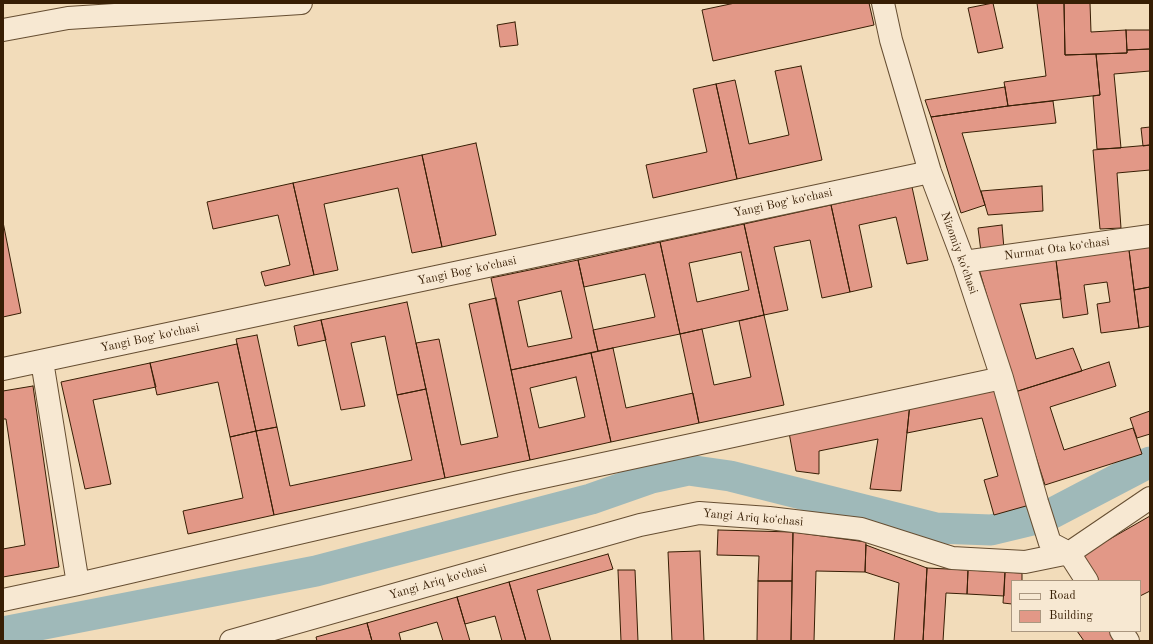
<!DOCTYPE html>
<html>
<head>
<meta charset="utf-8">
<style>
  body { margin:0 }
  #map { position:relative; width:1153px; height:644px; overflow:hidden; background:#f2dcba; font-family:"Old Standard TT",serif }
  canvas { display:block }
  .frame { position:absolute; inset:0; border:4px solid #371e04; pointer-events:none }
  .legend { position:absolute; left:1011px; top:580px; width:130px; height:52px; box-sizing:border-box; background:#f7e8d2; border:1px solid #aa9780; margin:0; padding:5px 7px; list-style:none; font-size:12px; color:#371e04 }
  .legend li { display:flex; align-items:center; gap:8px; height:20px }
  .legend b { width:20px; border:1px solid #aa9780 }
</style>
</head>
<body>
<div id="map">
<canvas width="1153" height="644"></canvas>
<div class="frame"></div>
<ul class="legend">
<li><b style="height:5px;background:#f7e8d2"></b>Road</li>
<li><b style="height:11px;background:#e29887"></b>Building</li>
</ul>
</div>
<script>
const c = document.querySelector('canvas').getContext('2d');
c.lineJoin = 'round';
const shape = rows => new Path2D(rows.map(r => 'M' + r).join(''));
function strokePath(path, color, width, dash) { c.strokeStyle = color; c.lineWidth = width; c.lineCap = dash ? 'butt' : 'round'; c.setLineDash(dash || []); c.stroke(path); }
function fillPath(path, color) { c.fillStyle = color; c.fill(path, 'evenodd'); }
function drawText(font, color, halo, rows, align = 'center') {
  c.font = font + ' "Old Standard TT",serif'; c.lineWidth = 3; c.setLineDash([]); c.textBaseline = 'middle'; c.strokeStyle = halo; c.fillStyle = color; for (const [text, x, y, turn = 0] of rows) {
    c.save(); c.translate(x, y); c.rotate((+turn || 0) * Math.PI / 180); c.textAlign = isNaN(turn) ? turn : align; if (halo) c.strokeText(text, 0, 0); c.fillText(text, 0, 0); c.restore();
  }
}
const canal = shape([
  [3,632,316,571,591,499,651,478,688,470,730,476,936,528,991,530,1045,517,1150,462]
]);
const building = shape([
  [735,3,869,3,874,25,713,61,702,10,735,3],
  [993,3,1003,48,978,53,968,8,993,3],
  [1037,3,1064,3,1065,55,1096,54,1100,95,1008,106,1004,82,1046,76,1037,3],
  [1064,3,1090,3,1091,32,1126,30,1127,53,1065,55,1064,3],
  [515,22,518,45,500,47,497,25,515,22],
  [1126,30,1150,30,1150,49,1127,50,1126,30],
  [1150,49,1150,71,1114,74,1121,148,1097,149,1093,96,1100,95,1096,54,1127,53,1127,50,1150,49],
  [801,66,822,160,737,179,716,84,735,80,749,144,789,135,775,71,801,66],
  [716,84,737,179,653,198,646,165,707,152,693,89,716,84],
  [1005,87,1008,106,931,117,925,100,1005,87],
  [1053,101,1056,123,962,133,985,205,961,213,931,117,1008,106,1053,101],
  [1150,127,1150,145,1143,146,1141,128,1150,127],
  [476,143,496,235,442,247,422,155,476,143],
  [1150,145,1150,170,1117,173,1121,228,1100,229,1093,150,1150,145],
  [422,155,442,247,412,253,398,188,324,204,338,270,314,275,293,183,422,155],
  [293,183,314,275,265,286,261,272,290,265,278,215,213,229,207,202,293,183],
  [1042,186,1043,211,988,215,981,191,1042,186],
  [912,187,928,260,907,264,896,217,859,225,872,287,850,292,831,205,912,187],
  [831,205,850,292,822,298,810,240,774,247,788,310,764,315,744,224,831,205],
  [3,222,21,313,3,317,3,222],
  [744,224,764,315,680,334,660,242,744,224],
  [741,252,749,290,697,302,689,263,741,252],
  [1002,225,1004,249,981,252,978,228,1002,225],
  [660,242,680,334,598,351,593,330,655,317,645,274,584,287,578,260,660,242],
  [1150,246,1150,287,1134,290,1129,250,1150,246],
  [1129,250,1139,328,1101,333,1097,304,1110,302,1107,282,1084,285,1088,314,1063,318,1056,260,1129,250],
  [578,260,598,351,511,370,491,278,578,260],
  [561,291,572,338,528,347,518,301,561,291],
  [1056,260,1061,299,1020,304,1036,359,1073,348,1082,371,1015,392,979,269,1056,260],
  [1150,287,1150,326,1139,328,1134,290,1150,287],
  [496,298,530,460,445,478,416,343,439,339,461,445,498,437,469,304,496,298],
  [407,302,426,389,397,395,385,336,351,343,365,406,341,410,321,320,407,302],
  [764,315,784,405,699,423,680,334,702,329,714,385,751,377,739,321,764,315],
  [321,320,326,340,298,346,294,326,321,320],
  [257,335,277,427,256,431,236,339,257,335],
  [237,344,256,431,230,437,218,382,157,395,150,363,237,344],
  [613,348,626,408,693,393,699,423,611,442,591,353,613,348],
  [591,353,611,442,530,460,511,370,591,353],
  [576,377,585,417,539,428,530,388,576,377],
  [1109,362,1116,386,1050,407,1064,450,1133,428,1142,454,1045,485,1015,392,1109,362],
  [150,363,156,387,93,400,111,484,85,489,61,382,150,363],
  [1000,385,1033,504,994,515,984,480,998,476,982,418,907,433,910,403,1000,385],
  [33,386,59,567,3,577,3,549,25,545,6,419,3,419,3,391,33,386],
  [426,389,445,478,274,515,256,431,277,427,290,486,412,460,397,395,426,389],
  [910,403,901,491,870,489,878,439,819,451,819,474,796,471,788,427,910,403],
  [1150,411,1150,434,1137,438,1130,418,1150,411],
  [256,431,274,515,188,534,183,511,243,498,230,437,256,431],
  [1150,516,1150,591,1140,596,1140,581,1097,581,1082,555,1150,516],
  [718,530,793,532,792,581,758,581,759,556,717,555,718,530],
  [793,532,866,542,865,572,816,571,814,641,791,641,793,532],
  [866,545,927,568,923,641,894,641,899,583,865,572,866,545],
  [700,551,704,641,672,641,668,552,700,551],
  [608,554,613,569,537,590,551,641,526,641,509,582,608,554],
  [927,568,968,570,967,594,946,593,943,641,923,641,927,568],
  [618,570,635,570,638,641,621,641,618,570],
  [968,570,1005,572,1004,596,967,594,968,570],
  [1005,572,1022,573,1022,581,1012,581,1012,604,1003,603,1005,572],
  [758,581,792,581,791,641,757,641,758,581],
  [509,582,526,641,502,641,495,616,465,624,457,597,509,582],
  [457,597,470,641,443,641,437,622,399,633,401,641,372,641,367,623,457,597],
  [367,623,372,641,317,641,316,637,367,623],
  [1077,631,1112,631,1119,641,1084,641,1077,631]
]);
const minor = shape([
  [883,3,891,40,930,172,964,262,1002,378,1037,502,1050,543,1069,553,1087,581],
  [3,30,68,18,301,3],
  [964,262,1150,236],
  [42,361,78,584],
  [3,369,930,172],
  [3,600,78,584,515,483,1002,378],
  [1121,631,1128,641],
  [231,641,640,525,699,513,769,518,861,529,952,558,1025,562,1069,553,1150,498]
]);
const streetNames = [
  ["Yangi Bogʻ koʻchasi",783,203,-12],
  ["Nurmat Ota koʻchasi",1057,249,-8],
  ["Nizomiy koʻchasi",959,253,70],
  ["Yangi Bogʻ koʻchasi",467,271,-12],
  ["Yangi Bogʻ koʻchasi",150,338,-12],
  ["Yangi Ariq koʻchasi",753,518,5],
  ["Yangi Ariq koʻchasi",438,582,-16]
];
strokePath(canal, '#9fb9b9', 31);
fillPath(building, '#e29887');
strokePath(building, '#371e04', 1);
strokePath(minor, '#664e32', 24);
strokePath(minor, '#f7e8d2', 22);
drawText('12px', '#371e04', '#f7e8d2', streetNames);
</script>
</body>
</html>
